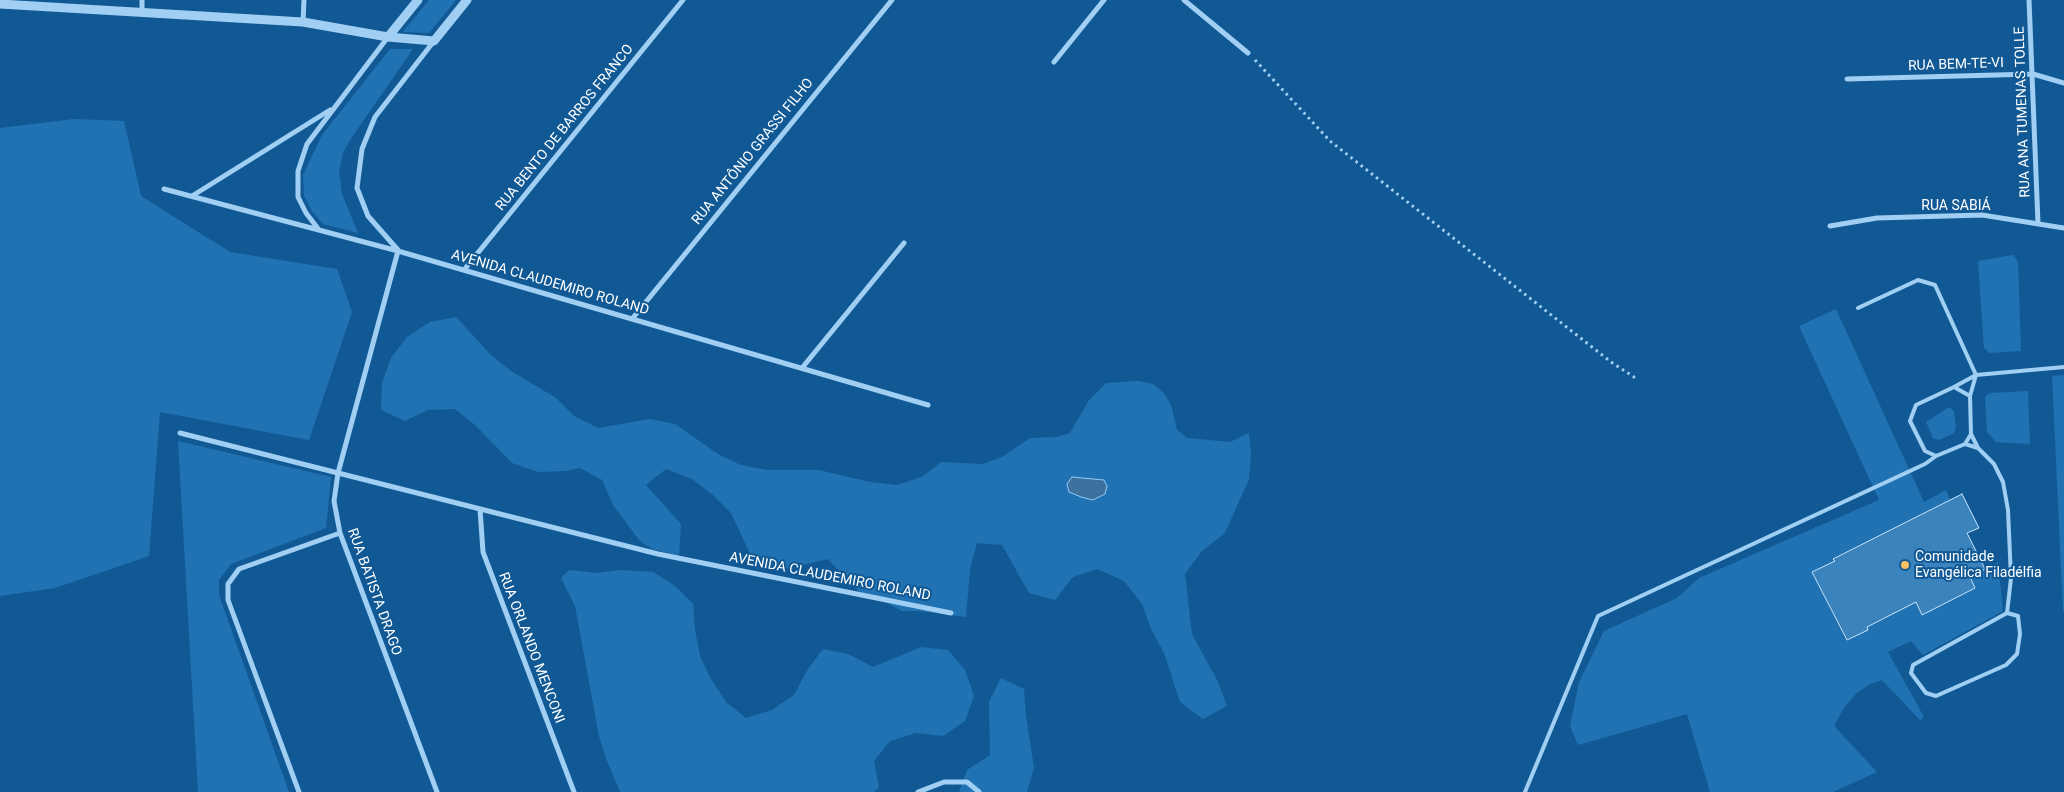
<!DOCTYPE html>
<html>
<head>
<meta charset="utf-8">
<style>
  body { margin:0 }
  canvas { display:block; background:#115995 }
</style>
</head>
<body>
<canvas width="2064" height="792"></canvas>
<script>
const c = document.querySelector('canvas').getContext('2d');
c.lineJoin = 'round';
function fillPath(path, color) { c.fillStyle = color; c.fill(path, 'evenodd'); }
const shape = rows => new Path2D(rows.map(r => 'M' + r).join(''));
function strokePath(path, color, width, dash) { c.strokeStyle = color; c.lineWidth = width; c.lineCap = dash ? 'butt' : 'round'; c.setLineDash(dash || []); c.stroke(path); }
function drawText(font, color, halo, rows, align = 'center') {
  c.font = font + ' Roboto,sans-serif'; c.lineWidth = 4; c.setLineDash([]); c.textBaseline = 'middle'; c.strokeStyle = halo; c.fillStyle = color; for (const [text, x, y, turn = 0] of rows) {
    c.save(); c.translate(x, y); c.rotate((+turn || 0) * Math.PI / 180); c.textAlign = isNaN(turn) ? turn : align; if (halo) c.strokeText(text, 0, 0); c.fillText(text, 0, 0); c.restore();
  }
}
const green = shape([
  [429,0,456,0,429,33,403,32],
  [390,49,413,49,350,140,343,153,339,171,342,194,358,233,323,224,312,211,304,196,303,175,322,135],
  [74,119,124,121,141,196,230,252,337,269,352,312,309,440,160,412,149,556,55,588,0,596,0,128],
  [2013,255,2018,262,2021,351,1990,353,1984,348,1978,261],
  [1836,309,1924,502,1946,490,1950,500,1834,558,1835,561,1812,572,1846,640,1868,630,1867,627,1916,602,1922,615,1975,588,1970,577,1998,562,2003,611,1923,655,1911,641,1888,652,1924,717,1920,720,1882,680,1870,684,1857,693,1845,706,1834,726,1877,772,1833,792,1710,792,1687,714,1578,745,1570,726,1579,682,1604,631,1677,598,1699,578,1879,500,1799,326],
  [456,317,491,355,511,371,556,398,574,416,598,428,650,419,675,424,718,454,741,465,766,470,819,470,870,482,897,485,922,477,941,462,983,464,1002,457,1030,438,1057,437,1070,433,1089,400,1106,383,1138,381,1153,384,1165,394,1172,408,1177,430,1187,438,1230,442,1249,433,1251,453,1249,479,1225,533,1202,551,1185,574,1192,634,1218,682,1227,706,1203,719,1180,702,1164,653,1151,629,1142,604,1124,581,1097,569,1073,577,1055,600,1029,593,1002,545,977,543,970,569,966,617,919,611,902,611,874,596,862,595,828,559,777,571,753,560,731,513,713,495,692,479,666,469,646,485,681,524,679,556,652,549,639,540,613,505,602,480,580,468,565,471,538,472,512,463,475,425,455,409,428,410,405,421,381,410,382,383,391,358,407,337,430,322],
  [2064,375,2064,611,2063,611,2052,376],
  [2028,391,2030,444,1996,442,1987,432,1985,397,1990,393],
  [1949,407,1954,411,1956,428,1954,433,1939,440,1933,438,1926,422],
  [178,441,331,477,326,528,231,564,219,580,219,595,289,792,198,792],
  [569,570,596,573,622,570,653,572,675,586,693,604,695,630,700,656,711,679,726,702,746,718,772,710,794,695,808,669,823,649,848,654,873,667,921,647,948,650,965,670,974,696,965,721,943,736,916,733,890,741,874,761,879,787,874,792,620,792,607,761,599,736,575,606,561,578],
  [1001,678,1024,689,1026,716,1034,768,1027,792,959,792,967,770,990,755,989,702]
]);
const water = shape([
  [1072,477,1104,480,1107,486,1105,494,1093,500,1081,497,1069,492,1067,484,1072,477]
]);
const building = shape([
  [1962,494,1979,528,1967,533,1985,569,1970,577,1975,588,1922,615,1916,602,1867,627,1868,630,1847,640,1812,572,1835,561,1833,559,1962,494]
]);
const path = shape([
  [1255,60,1330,141,1611,362,1637,379]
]);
const service = shape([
  [1858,308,1918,280,1935,285,1976,375,1970,396],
  [1954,387,1976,375,2064,367],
  [1965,444,1971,434,1970,396,1954,387,1916,405,1910,421,1925,451,1936,456,1965,444,1978,448,1971,434],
  [1978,448,1994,464,2003,482,2008,510,2011,578,2007,613],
  [2007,613,2018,616,2020,634,2017,654,2006,665,1936,696,1926,693,1911,673,1913,665,2007,613],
  [1525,792,1598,616,1925,464,1936,456]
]);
const minor = shape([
  [1184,0,1248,53],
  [2029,0,2038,223],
  [142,13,142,0],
  [303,22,304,0],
  [1054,62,1104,0],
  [1847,79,2033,74,2064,83],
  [164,189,398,251,928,405],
  [192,196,330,110],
  [1830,226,1877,218,1982,215,2064,228],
  [319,230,306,213,298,197,298,171,307,144,388,37],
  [398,250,368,216,357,188,362,149,375,117,434,41],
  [398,251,338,473,334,501,340,533,437,792],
  [464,270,683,0],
  [632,319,892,0],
  [802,368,904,243],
  [180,433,658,554,951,613],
  [480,509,483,552,574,792],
  [299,792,228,600,228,584,239,569,340,533],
  [918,792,944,782,967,782,979,792]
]);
const tertiary = shape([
  [0,4,303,22,388,37,434,41,467,0],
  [388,37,418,0]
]);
const markers = [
  [1905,565,5,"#ffc062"]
];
const streetNames = [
  ["RUA BEM-TE-VI",1956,65,-2],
  ["RUA ANA TUMENAS TOLLE",2023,112,-92],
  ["RUA BENTO DE BARROS FRANCO",565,128,-51],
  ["RUA ANTÔNIO GRASSI FILHO",753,152,-51],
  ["RUA SABIÁ",1956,206],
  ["AVENIDA CLAUDEMIRO ROLAND",550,283,16],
  ["AVENIDA CLAUDEMIRO ROLAND",830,577,11],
  ["RUA BATISTA DRAGO",374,592,70],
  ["RUA ORLANDO MENCONI",531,648,69]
];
const poiNames = [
  ["Comunidade",1915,557],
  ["Evangélica Filadélfia",1915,573]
];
fillPath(green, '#2072b2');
fillPath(water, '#3e719d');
strokePath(water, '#91cbf7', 1);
fillPath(building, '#3a83bd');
strokePath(building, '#c7e6fd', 1);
strokePath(path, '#a0cff3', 3, [2.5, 4]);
strokePath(service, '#a0cff3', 4);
strokePath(minor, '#a0cff3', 5);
strokePath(tertiary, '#a0cff3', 9);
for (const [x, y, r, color] of markers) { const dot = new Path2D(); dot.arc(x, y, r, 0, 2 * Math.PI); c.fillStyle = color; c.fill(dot); strokePath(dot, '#115995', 2); }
drawText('14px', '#fff', '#115995', streetNames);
drawText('14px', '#fff', '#115995', poiNames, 'left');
</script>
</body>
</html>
